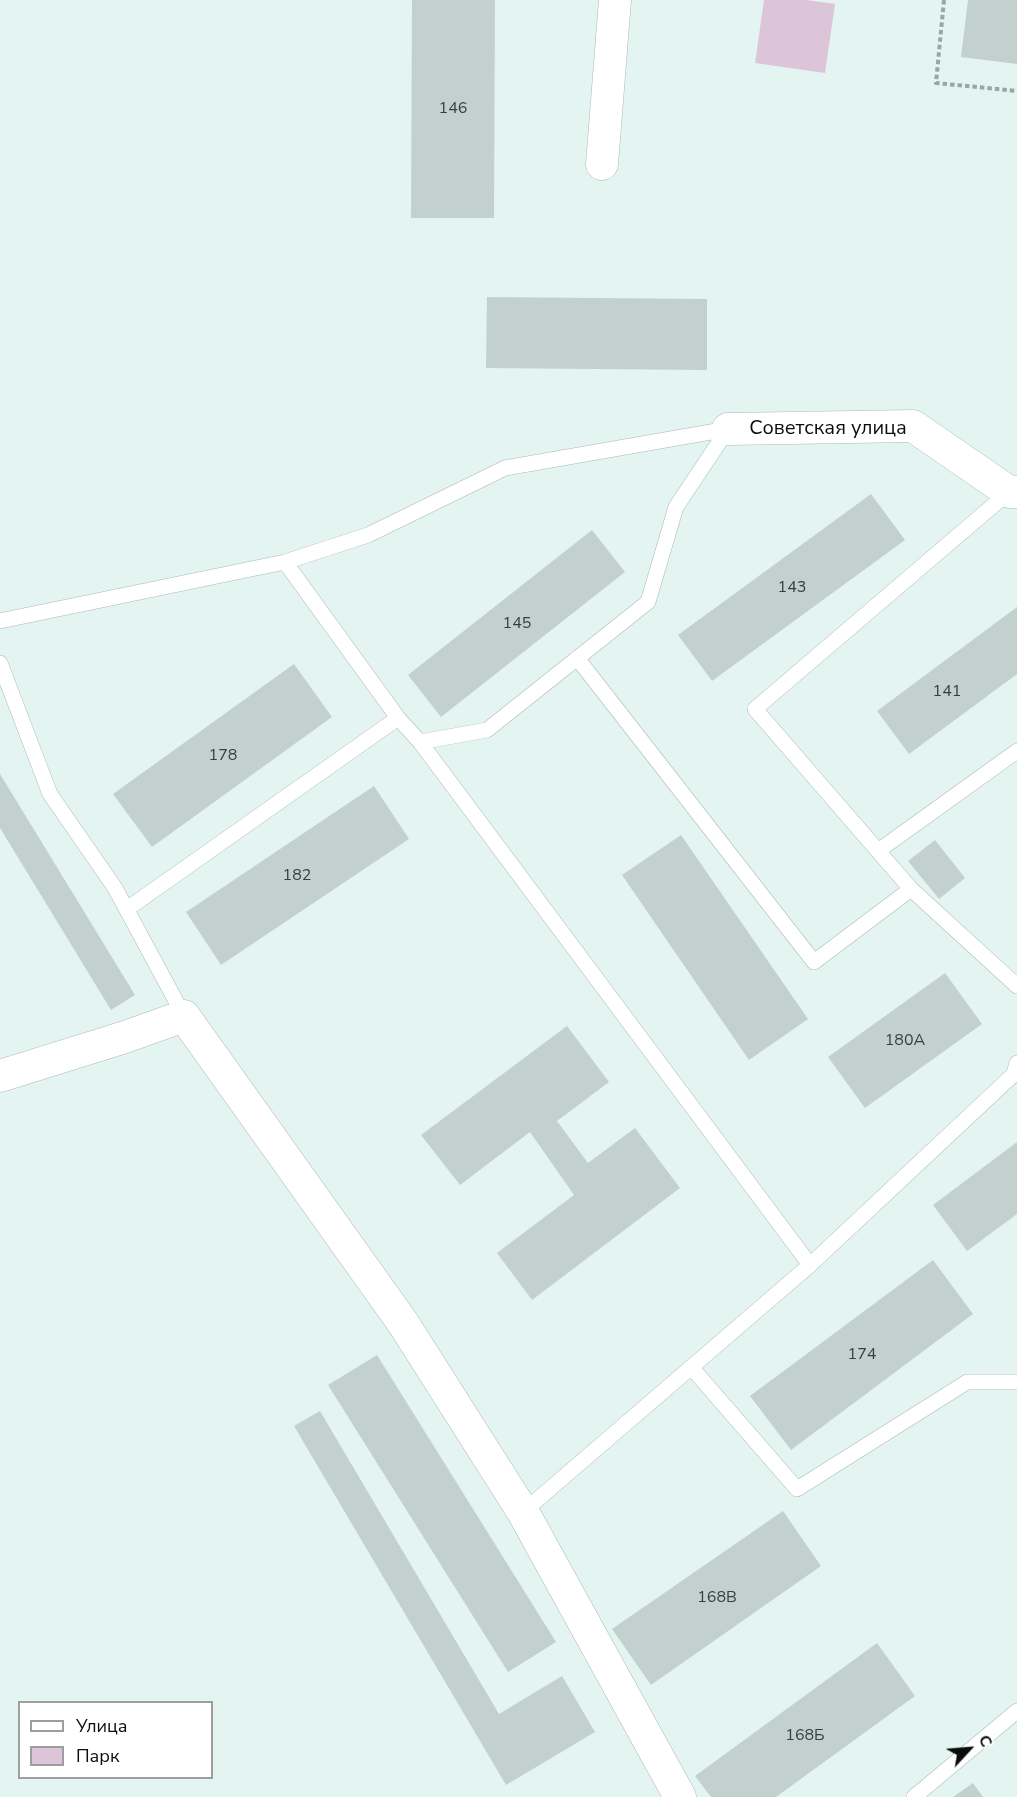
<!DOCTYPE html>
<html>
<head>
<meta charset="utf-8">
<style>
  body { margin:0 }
  #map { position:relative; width:1017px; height:1797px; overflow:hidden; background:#e4f4f1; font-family:"Nunito Sans",sans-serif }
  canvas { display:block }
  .legend { position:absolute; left:18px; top:1701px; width:195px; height:78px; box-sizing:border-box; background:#fff; border:2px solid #9d9f9e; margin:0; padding:8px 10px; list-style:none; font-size:18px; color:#090e0d }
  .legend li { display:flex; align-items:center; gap:12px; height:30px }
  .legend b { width:30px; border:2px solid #9d9f9e }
  .north { position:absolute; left:939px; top:1719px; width:60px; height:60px; -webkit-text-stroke:4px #fff; paint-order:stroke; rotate:64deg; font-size:16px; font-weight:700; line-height:24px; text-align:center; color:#090e0d }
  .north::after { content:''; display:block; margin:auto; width:21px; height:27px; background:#090e0d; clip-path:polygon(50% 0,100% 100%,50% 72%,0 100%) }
</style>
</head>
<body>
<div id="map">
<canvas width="1017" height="1797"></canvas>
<ul class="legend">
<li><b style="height:8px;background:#fff"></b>Улица</li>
<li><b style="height:16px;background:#ddc5d9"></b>Парк</li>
</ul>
<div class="north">С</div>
</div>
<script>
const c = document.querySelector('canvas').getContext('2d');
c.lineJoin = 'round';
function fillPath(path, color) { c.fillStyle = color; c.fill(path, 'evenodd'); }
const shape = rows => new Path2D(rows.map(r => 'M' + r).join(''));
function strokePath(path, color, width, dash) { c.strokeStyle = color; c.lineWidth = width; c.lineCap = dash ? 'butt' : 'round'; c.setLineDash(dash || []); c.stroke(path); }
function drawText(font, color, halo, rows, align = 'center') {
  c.font = font + ' "Nunito Sans",sans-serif'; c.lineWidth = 5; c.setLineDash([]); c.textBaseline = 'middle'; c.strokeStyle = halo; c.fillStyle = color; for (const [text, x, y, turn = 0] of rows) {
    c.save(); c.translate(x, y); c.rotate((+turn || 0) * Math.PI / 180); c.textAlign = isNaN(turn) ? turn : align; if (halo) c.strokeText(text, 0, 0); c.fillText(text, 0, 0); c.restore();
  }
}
const green = shape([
  [764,0,807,0,835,4,825,73,755,63]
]);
const building = shape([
  [412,0,495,0,494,218,411,218],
  [968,0,1017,0,1017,64,961,57],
  [487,297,707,299,707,370,486,368],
  [871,494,905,540,712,681,678,635],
  [592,530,625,572,441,717,408,675],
  [1017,607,1017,674,909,754,877,711],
  [294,664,332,717,152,847,113,794],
  [0,774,135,995,111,1010,0,828],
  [374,786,409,839,221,965,186,912],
  [681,835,808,1019,749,1060,622,875],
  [935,840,965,878,939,899,908,861],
  [945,973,982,1024,865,1108,828,1057],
  [567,1026,609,1082,557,1121,588,1163,635,1128,680,1188,532,1300,497,1253,574,1195,530,1132,460,1185,421,1135],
  [1017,1142,1017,1214,967,1251,933,1205],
  [933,1260,973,1314,791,1450,750,1396],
  [377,1355,556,1642,508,1672,328,1385],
  [320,1411,499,1714,562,1676,595,1732,506,1785,294,1426],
  [783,1511,821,1566,651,1685,612,1629],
  [877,1643,915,1696,776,1797,711,1797,695,1776],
  [973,1783,983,1797,953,1797]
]);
const path = shape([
  [944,0,936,83,1017,91]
]);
const lane = shape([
  [285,562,368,535,505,468,728,429],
  [0,621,285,562,398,718,420,742,487,730,648,602,676,507,728,429],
  [577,658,814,962,911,889,1017,986],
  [0,663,50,794,115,888,184,1016],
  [420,742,810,1265,523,1512],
  [878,851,1017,751],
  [911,889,755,709,1009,492],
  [127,909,398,718],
  [810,1265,1014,1074,1017,1063],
  [691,1367,797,1489,967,1382,1017,1382],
  [914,1797,1017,1711]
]);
const street = shape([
  [602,164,615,0],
  [728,429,913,426,1009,492,1017,492],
  [0,1076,125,1037,184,1016,403,1323,523,1512,680,1797]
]);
const numberNames = [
  ["146",453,109],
  ["143",792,588],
  ["145",517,624],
  ["141",947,692],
  ["178",223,756],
  ["182",297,876],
  ["180А",905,1041],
  ["174",862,1355],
  ["168В",717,1598],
  ["168Б",805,1736]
];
const streetNames = [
  ["Советская улица",828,429]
];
fillPath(green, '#ddc5d9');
fillPath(building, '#c2d1ce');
strokePath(lane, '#aab9b6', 16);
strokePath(street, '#aab9b6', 33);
strokePath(path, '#9aa6a4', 4, [4.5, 3]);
strokePath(lane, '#fff', 15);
strokePath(street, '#fff', 32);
drawText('16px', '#373f3d', null, numberNames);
drawText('20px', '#090e0d', '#fff', streetNames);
</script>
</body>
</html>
